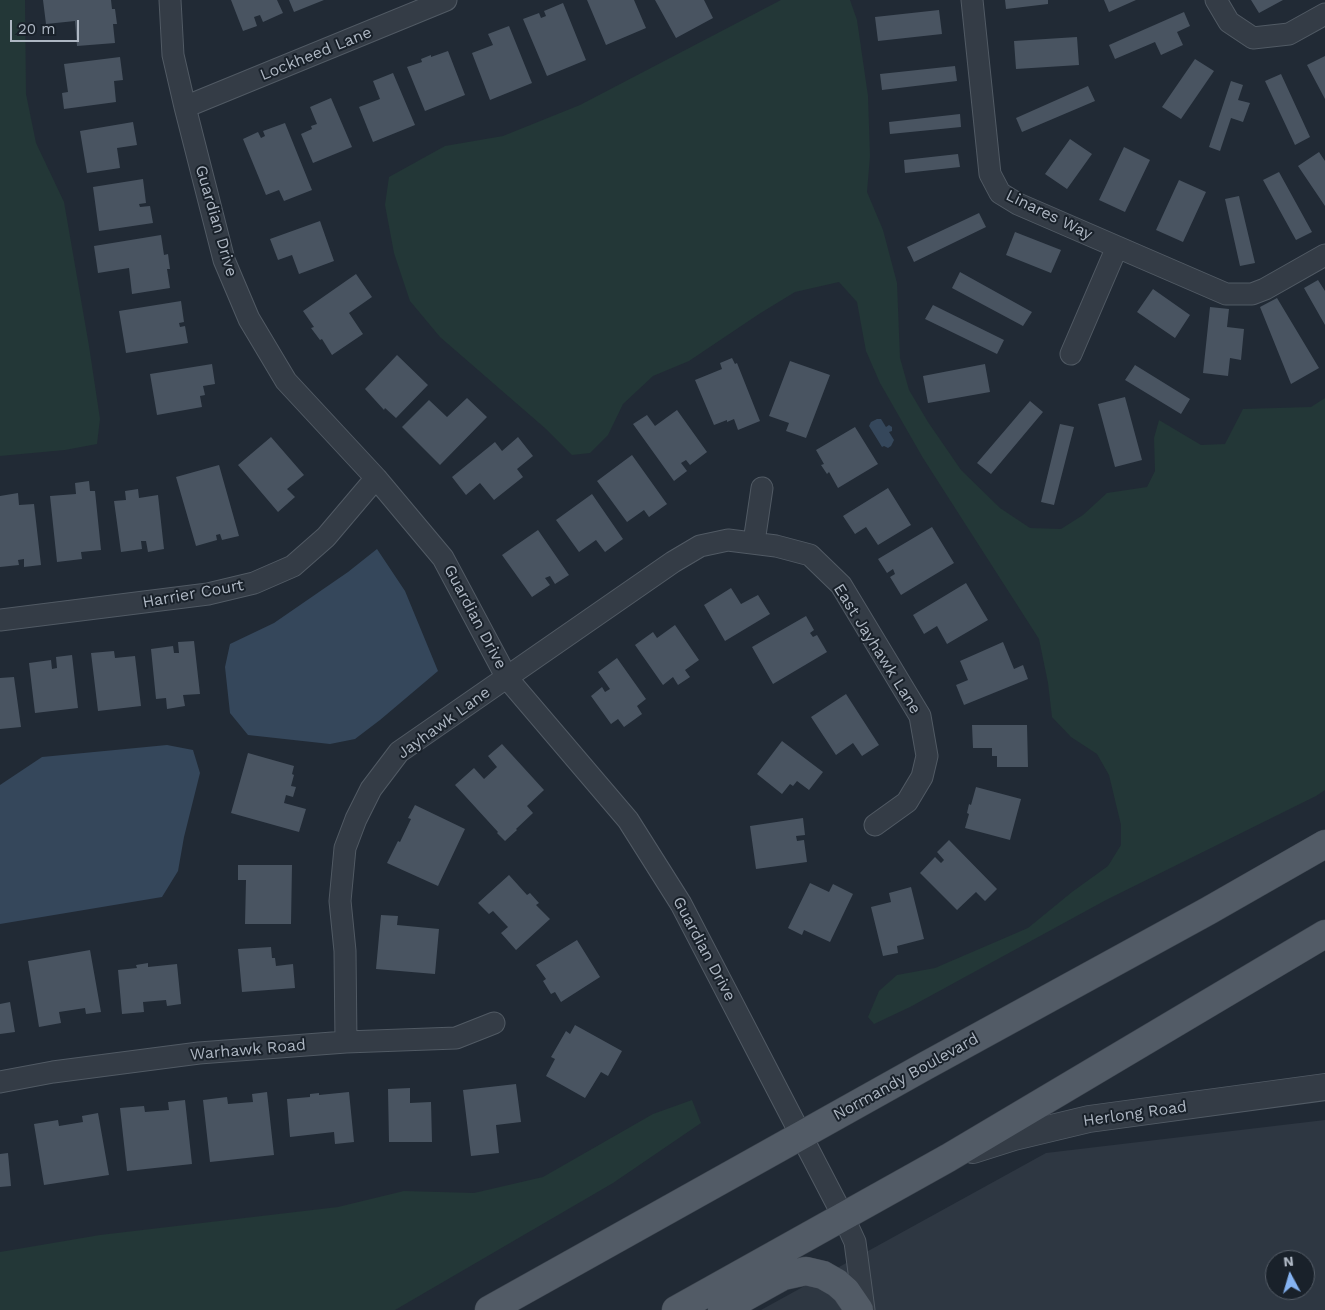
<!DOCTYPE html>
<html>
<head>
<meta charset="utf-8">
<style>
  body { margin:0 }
  #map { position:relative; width:1325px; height:1310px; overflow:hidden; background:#212a35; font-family:"Work Sans",sans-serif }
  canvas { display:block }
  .north { position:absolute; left:1265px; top:1250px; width:50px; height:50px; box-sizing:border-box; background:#19212a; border:1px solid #555d67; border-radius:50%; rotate:354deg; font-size:14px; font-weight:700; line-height:20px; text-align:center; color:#aeb7c3 }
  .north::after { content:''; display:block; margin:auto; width:18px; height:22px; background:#85b3f1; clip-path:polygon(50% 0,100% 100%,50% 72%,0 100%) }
  .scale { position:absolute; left:10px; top:20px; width:69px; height:22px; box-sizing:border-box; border:2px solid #aeb7c3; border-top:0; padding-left:6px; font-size:15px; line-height:18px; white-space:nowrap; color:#aeb7c3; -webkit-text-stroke:4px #19212a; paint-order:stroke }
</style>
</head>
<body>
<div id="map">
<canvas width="1325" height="1310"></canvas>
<div class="north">N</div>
<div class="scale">20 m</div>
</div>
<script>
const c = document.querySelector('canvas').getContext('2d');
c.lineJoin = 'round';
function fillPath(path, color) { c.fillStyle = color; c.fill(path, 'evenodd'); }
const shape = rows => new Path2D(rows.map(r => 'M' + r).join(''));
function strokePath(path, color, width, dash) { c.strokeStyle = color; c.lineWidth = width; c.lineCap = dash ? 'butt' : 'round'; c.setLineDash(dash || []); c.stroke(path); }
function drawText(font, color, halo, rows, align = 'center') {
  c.font = font + ' "Work Sans",sans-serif'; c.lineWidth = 4; c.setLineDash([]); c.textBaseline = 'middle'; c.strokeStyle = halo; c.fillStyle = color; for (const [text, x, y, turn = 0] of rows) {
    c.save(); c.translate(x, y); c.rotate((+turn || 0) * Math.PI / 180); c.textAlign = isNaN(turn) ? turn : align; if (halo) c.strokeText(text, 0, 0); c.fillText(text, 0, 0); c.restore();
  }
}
const airport = shape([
  [1325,1120,1325,1310,761,1310,1046,1153],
  [1275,1260,1305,1260,1305,1290,1275,1290]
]);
const green = shape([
  [0,0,25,0,26,94,36,143,64,202,89,346,100,419,97,444,65,450,0,456],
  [781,0,850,0,857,20,868,96,870,156,867,192,883,230,897,283,900,358,909,390,928,422,961,470,1000,508,1030,528,1061,529,1083,515,1107,493,1147,487,1155,471,1154,438,1159,420,1201,445,1225,444,1243,409,1311,407,1325,398,1325,790,1316,796,1106,900,910,1007,874,1024,868,1017,879,991,897,975,935,968,1028,928,1072,892,1108,866,1121,845,1121,825,1109,775,1097,754,1071,737,1052,717,1048,683,1039,639,923,458,880,383,866,351,857,302,839,282,795,292,759,314,689,361,653,376,623,404,608,435,590,453,572,455,546,429,440,337,410,301,394,253,385,205,389,177,445,146,503,136,580,105],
  [692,1100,701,1123,613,1183,395,1310,0,1310,0,1252,100,1235,338,1207,404,1191,474,1193,543,1177,653,1114]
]);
const water = shape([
  [877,419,881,419,886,427,889,425,892,427,892,431,889,432,894,440,891,446,888,448,884,446,882,447,869,426,871,422],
  [377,549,405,591,438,671,380,720,355,739,330,744,248,735,230,713,225,667,230,644,274,623,348,572],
  [167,745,193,750,200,773,184,837,178,871,162,897,0,924,0,785,42,757]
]);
const building = shape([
  [43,0,111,0,112,9,115,9,117,24,113,24,115,43,77,46,75,21,46,24],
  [231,0,277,0,283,13,263,22,260,15,254,17,257,26,243,31],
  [289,0,324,0,294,12],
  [587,0,634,0,646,28,606,45],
  [655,0,704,0,713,18,676,38],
  [1005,0,1048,0,1048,4,1006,9],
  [1104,0,1136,0,1109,12],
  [1251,0,1283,0,1259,13],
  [563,3,586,60,547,76,523,19,539,13,541,18,546,16,544,11],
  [939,10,942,34,878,41,875,17],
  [1184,12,1190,26,1177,32,1183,45,1161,55,1155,42,1115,59,1109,45],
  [509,26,532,83,490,100,472,53,493,45,488,34],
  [1077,37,1079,65,1016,69,1014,41],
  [448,51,465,95,425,111,407,67,422,62,421,59,431,55,431,57],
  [1325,56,1325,99,1307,65],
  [120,57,123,80,114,81,116,102,64,109,62,93,68,92,64,64],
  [1195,59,1214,71,1181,119,1162,107],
  [955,66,957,81,882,90,880,74],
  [393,73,415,125,373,142,359,107,380,99,373,81],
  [1281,74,1310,137,1295,145,1265,81],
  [1231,81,1243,85,1238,100,1250,103,1243,122,1231,118,1220,151,1209,147],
  [1088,86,1095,101,1022,132,1016,118],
  [331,98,352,147,313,163,301,134,312,129,311,126,317,124,310,107],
  [960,114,961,127,890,134,889,122],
  [133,122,137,145,117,148,120,168,87,173,80,131],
  [285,123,312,190,284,201,279,190,266,195,243,139,258,132,261,138,265,136,263,131],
  [1070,139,1092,154,1067,189,1045,174],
  [1124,147,1150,160,1125,212,1099,200],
  [1319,152,1325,161,1325,206,1298,166],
  [958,154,960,167,905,173,904,160],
  [1279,172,1312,232,1296,240,1263,180],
  [143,179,146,203,139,204,140,207,150,206,153,223,99,231,93,187],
  [1179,180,1206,192,1183,242,1156,230],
  [1239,196,1255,263,1240,266,1225,199],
  [979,213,986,227,914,262,907,247],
  [320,221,334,261,299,274,292,255,278,260,270,239],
  [1015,232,1061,250,1051,273,1006,255],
  [161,235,164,255,168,254,170,269,167,269,170,288,132,294,129,268,98,273,94,246],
  [960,272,1032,312,1023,326,952,288],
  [356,274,372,297,349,313,363,334,332,355,322,339,320,340,311,328,314,327,303,311],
  [1318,280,1325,291,1325,325,1304,288],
  [1153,289,1190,315,1175,338,1137,312],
  [1277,298,1319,368,1291,384,1260,307],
  [181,301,184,322,179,323,180,327,185,326,188,343,126,353,119,311],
  [933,305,1004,340,997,354,925,319],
  [1210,307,1229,309,1227,327,1244,329,1241,360,1230,358,1228,376,1203,373],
  [397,355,428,385,396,418,385,408,384,410,365,389],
  [732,358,735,364,737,363,760,421,738,430,734,419,727,422,727,420,714,425,695,380,722,369,720,363],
  [790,361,830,375,806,438,786,431,789,423,769,416],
  [212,364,215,384,203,386,205,395,200,396,202,407,157,415,150,374],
  [985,364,990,392,928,403,923,376],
  [1135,365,1190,399,1181,414,1125,380],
  [1125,397,1142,460,1115,467,1098,404],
  [467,398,487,417,440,465,402,427,429,400,447,417],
  [1030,401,1043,412,991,474,977,463],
  [677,410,707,452,690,465,686,460,681,463,687,471,674,481,633,424,647,415,655,426],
  [1060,424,1074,427,1054,505,1041,502],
  [855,427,878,464,838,488,829,472,827,474,821,465,824,464,816,450],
  [271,437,304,475,287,489,295,497,278,512,238,465],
  [518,437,533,456,517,469,523,477,494,500,480,483,466,495,452,477,495,442,502,451],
  [632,455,667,504,649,517,644,510,627,522,597,481],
  [219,465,239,536,222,540,220,534,216,535,217,540,196,546,176,477],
  [89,481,90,491,95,491,101,550,81,552,82,559,57,562,50,496,76,494,75,483],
  [888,488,911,525,878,545,866,527,855,534,843,516],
  [138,489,139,498,158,495,164,549,148,552,146,541,141,541,142,549,121,552,114,501,126,500,125,491],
  [18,493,19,505,34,504,41,565,24,567,24,559,18,560,19,565,0,567,0,496],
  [592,494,623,539,605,552,596,540,579,552,556,520],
  [932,527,954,563,901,595,890,577,895,574,893,569,887,573,878,559],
  [538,530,569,575,555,584,550,576,545,578,550,585,532,597,502,555],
  [966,583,988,620,947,644,937,626,924,634,913,615],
  [731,588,741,604,758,595,770,614,725,641,704,605],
  [806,616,814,630,810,633,813,637,817,635,827,652,773,684,752,647],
  [675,625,699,660,685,670,690,677,678,685,673,677,663,685,635,645,653,632,657,638],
  [194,641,200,694,183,695,185,706,167,709,166,698,156,699,151,649,173,646,174,653,179,653,178,642],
  [1003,642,1014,669,1023,665,1028,679,964,705,956,685,968,680,960,661],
  [114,651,115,658,135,656,141,706,98,711,91,653],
  [72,655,78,708,35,713,29,663,51,660,52,669,57,668,56,657],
  [617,658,646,699,637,706,642,714,624,727,618,719,611,724,591,696,602,687,605,692,610,689,598,672],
  [14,677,21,727,0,729,0,678],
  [846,694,879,745,862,756,853,743,836,755,811,717],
  [972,725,1027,725,1028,767,997,767,997,756,992,756,992,748,973,748],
  [782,741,823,772,809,790,797,781,793,786,790,784,782,794,757,774],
  [502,744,544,790,527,806,533,813,516,829,517,830,505,841,497,833,498,832,455,785,474,768,484,779,497,767,488,756],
  [248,753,294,766,292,774,294,775,291,786,296,787,293,797,286,795,284,803,306,809,299,832,231,813],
  [976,787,1021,799,1010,840,965,828,969,814,967,813,969,804,971,805],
  [415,805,465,829,438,886,387,863,398,841,400,842,411,819,408,818],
  [803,818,805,835,796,836,797,841,804,840,807,862,756,869,750,826],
  [949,840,997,889,985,901,976,892,957,910,920,873,935,857,941,863,944,860,937,852],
  [238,865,292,865,291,924,245,924,246,880,238,880],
  [509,875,527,895,530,893,539,903,536,905,550,919,516,950,501,933,508,927,493,911,489,914,478,903],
  [810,883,829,892,833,884,853,894,830,942,804,930,802,935,788,928],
  [911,887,924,939,897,946,898,953,883,956,871,907,891,902,889,893],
  [381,915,398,916,397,925,439,929,435,974,376,969],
  [577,940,600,977,561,1002,555,992,551,994,543,981,546,979,536,965],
  [271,947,272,958,275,958,276,966,293,964,295,988,242,992,238,949],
  [90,950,101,1012,86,1014,85,1008,59,1012,61,1023,39,1027,28,961],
  [148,963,148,967,177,964,181,1004,167,1006,166,1000,143,1002,144,1012,122,1014,118,970,137,968,136,965],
  [10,1002,15,1032,0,1034,0,1004],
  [575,1025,622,1051,608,1076,601,1072,585,1098,546,1076,555,1059,551,1057,566,1031,570,1034],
  [516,1084,521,1122,496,1125,499,1153,471,1156,463,1090],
  [410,1088,410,1103,431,1102,432,1142,389,1142,388,1089],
  [267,1092,274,1155,210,1162,203,1100,227,1097,228,1104,253,1102,252,1094],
  [349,1092,354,1142,335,1144,334,1132,290,1137,287,1099,310,1097,310,1094,319,1093,319,1095],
  [185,1100,192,1164,127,1171,120,1108,144,1106,145,1112,169,1110,168,1102],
  [98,1113,109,1175,44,1185,34,1124,58,1120,59,1126,83,1122,82,1116],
  [8,1153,11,1186,0,1187,0,1154]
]);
const minor = shape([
  [170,0,173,55,185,107,224,260,249,319,286,381,376,478,443,558,507,678,628,820,681,904,843,1216,855,1242,864,1310],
  [972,0,990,174,1000,193,1018,204,1226,294,1252,294,1265,289,1325,255],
  [1216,0,1229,22,1253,38,1289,34,1325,14],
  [185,107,446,0],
  [1071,354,1117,247],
  [754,542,762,488],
  [0,620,208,594,254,583,293,566,326,537,376,478],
  [346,1042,345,951,340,901,345,848,356,819,371,789,399,752,673,562,700,546,728,540,776,546,810,555,841,585,920,716,927,756,922,777,907,802,875,825],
  [0,1082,53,1072,199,1053,346,1042,456,1038,494,1023]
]);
const tertiary = shape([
  [973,1150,1014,1137,1089,1119,1325,1087]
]);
const primary = shape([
  [489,1310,927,1065,1208,911,1325,844],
  [676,1310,948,1158,1325,934],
  [722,1310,783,1276,806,1271,823,1275,837,1283,846,1291,859,1310]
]);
const streetNames = [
  ["Lockheed Lane",316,54,-22],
  ["Linares Way",1049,215,26],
  ["Guardian Drive",216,221,74],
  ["Harrier Court",193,594,-10],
  ["Guardian Drive",475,617,62],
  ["East Jayhawk Lane",877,649,58],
  ["Jayhawk Lane",444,723,-36],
  ["Guardian Drive",704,949,62],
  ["Warhawk Road",248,1050,-5],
  ["Normandy Boulevard",906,1077,-29],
  ["Herlong Road",1135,1114,-8]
];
fillPath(airport, '#2e3742');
fillPath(green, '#233737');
fillPath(water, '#35475b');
fillPath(building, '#495461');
strokePath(minor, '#515a64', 23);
strokePath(tertiary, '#515a64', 28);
strokePath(primary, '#3d454f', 29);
strokePath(minor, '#343c46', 21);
strokePath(tertiary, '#343c46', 26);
strokePath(primary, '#525b66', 28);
drawText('16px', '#aeb7c3', '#19212a', streetNames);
</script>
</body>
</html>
